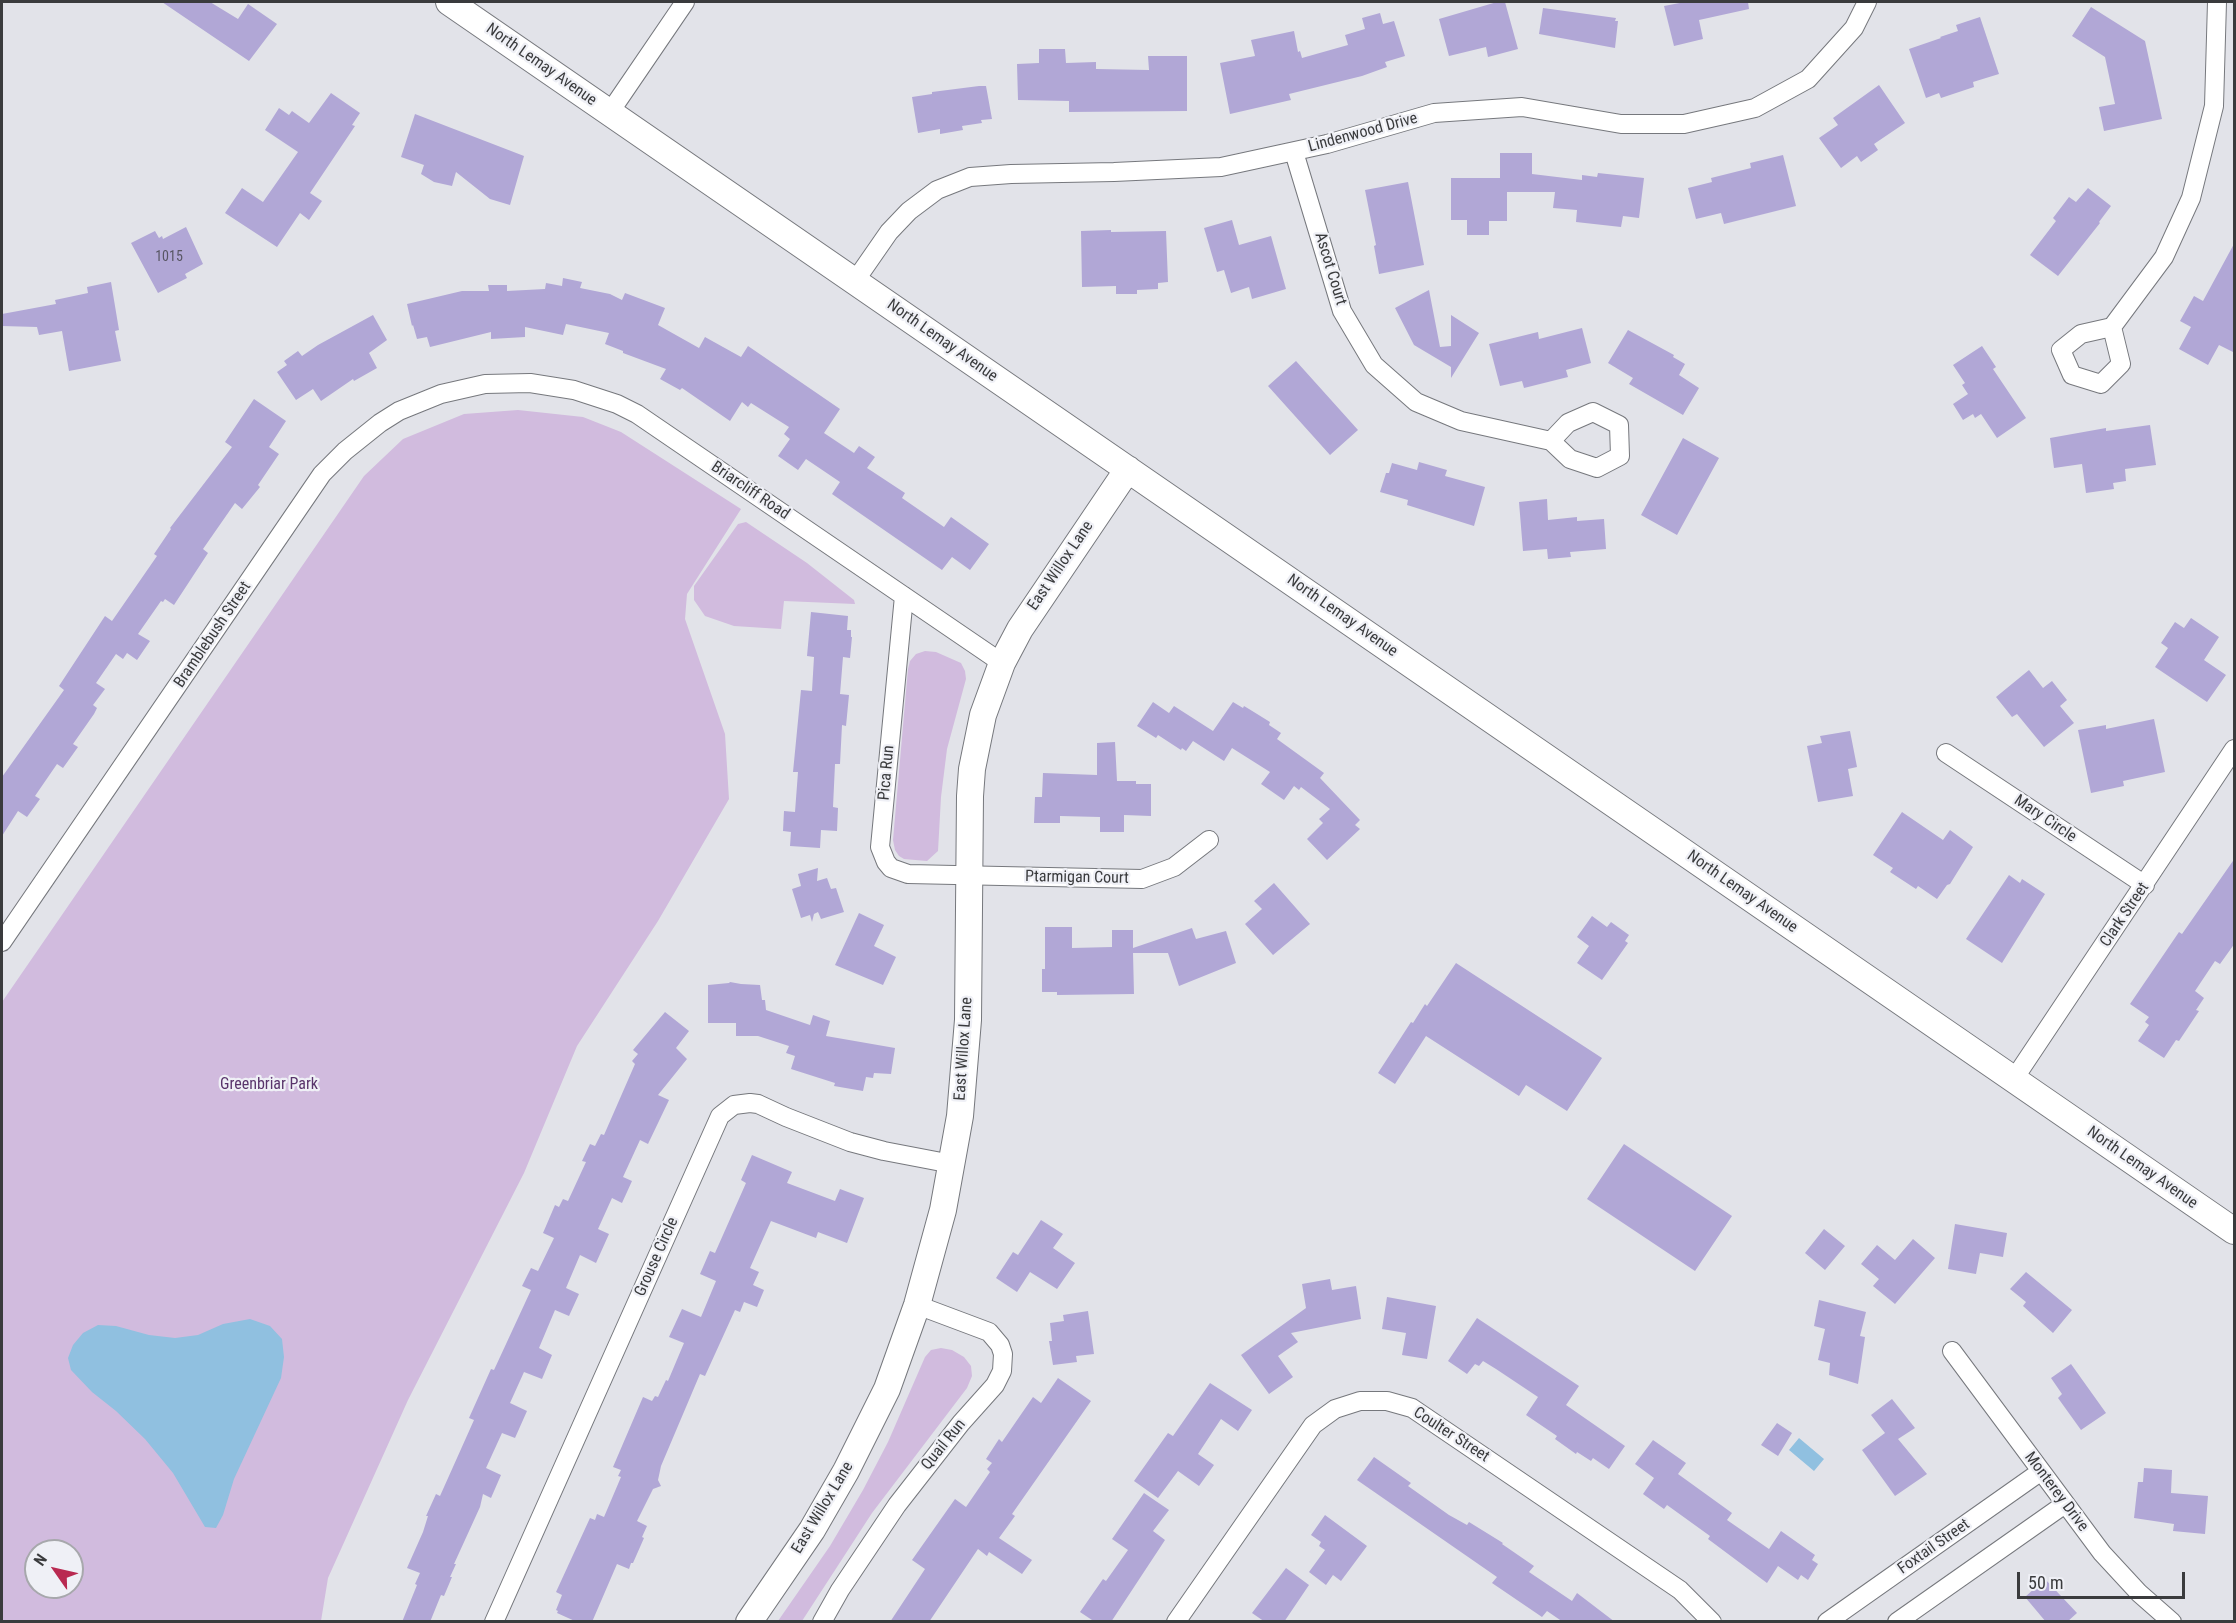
<!DOCTYPE html>
<html>
<head>
<meta charset="utf-8">
<style>
  body { margin:0 }
  #map { position:relative; width:2236px; height:1623px; overflow:hidden; background:#e2e3e9; font-family:"Roboto Condensed",sans-serif }
  canvas { display:block }
  .frame { position:absolute; inset:0; border:3px solid #3a3b3d; pointer-events:none }
  .north { position:absolute; left:24px; top:1539px; width:60px; height:60px; box-sizing:border-box; background:#eff0f6; border:2px solid #a7a8ac; border-radius:50%; rotate:304deg; font-size:16px; font-weight:700; line-height:24px; text-align:center; color:#3a3b3d }
  .north::after { content:''; display:block; margin:auto; width:21px; height:27px; background:#b92951; clip-path:polygon(50% 0,100% 100%,50% 72%,0 100%) }
  .scale { position:absolute; left:2017px; top:1572px; width:168px; height:27px; box-sizing:border-box; border:3px solid #3a3b3d; border-top:0; padding-left:8px; font-size:18px; line-height:21px; white-space:nowrap; color:#3a3b3d; -webkit-text-stroke:4px #eff0f6; paint-order:stroke }
</style>
</head>
<body>
<div id="map">
<canvas width="2236" height="1623"></canvas>
<div class="frame"></div>
<div class="north">N</div>
<div class="scale">50 m</div>
</div>
<script>
const c = document.querySelector('canvas').getContext('2d');
c.lineJoin = 'round';
function fillPath(path, color) { c.fillStyle = color; c.fill(path, 'evenodd'); }
const shape = rows => new Path2D(rows.map(r => 'M' + r).join(''));
function strokePath(path, color, width, dash) { c.strokeStyle = color; c.lineWidth = width; c.lineCap = dash ? 'butt' : 'round'; c.setLineDash(dash || []); c.stroke(path); }
function drawText(font, color, halo, rows, align = 'center') {
  c.font = font + ' "Roboto Condensed",sans-serif'; c.lineWidth = 4.5; c.setLineDash([]); c.textBaseline = 'middle'; c.strokeStyle = halo; c.fillStyle = color; for (const [text, x, y, turn = 0] of rows) {
    c.save(); c.translate(x, y); c.rotate((+turn || 0) * Math.PI / 180); c.textAlign = isNaN(turn) ? turn : align; if (halo) c.strokeText(text, 0, 0); c.fillText(text, 0, 0); c.restore();
  }
}
const green = shape([
  [518,410,583,417,621,432,741,509,687,594,685,619,725,734,729,799,658,921,577,1046,524,1173,408,1400,328,1578,321,1621,2,1622,2,1002,364,476,403,439,464,414],
  [36,1551,72,1551,72,1587,36,1587],
  [746,522,807,563,854,600,855,604,784,601,781,629,734,626,705,616,694,600,694,586,738,524],
  [925,651,936,652,961,663,965,671,966,679,947,749,941,797,938,851,927,861,904,859,899,856,895,850,893,840,908,669,910,661,916,654],
  [941,1348,952,1350,964,1357,971,1366,972,1376,967,1388,872,1513,802,1621,778,1621,830,1546,863,1490,888,1442,925,1357,931,1350]
]);
const water = shape([
  [250,1319,270,1326,282,1339,284,1357,281,1378,234,1479,223,1515,216,1528,205,1527,173,1473,145,1439,116,1411,92,1392,71,1370,68,1358,73,1345,83,1333,98,1325,116,1326,149,1335,175,1338,198,1335,223,1324],
  [1799,1438,1824,1459,1814,1471,1789,1450]
]);
const building = shape([
  [162,2,210,2,238,19,248,4,277,24,249,61],
  [1497,2,1505,2,1518,49,1488,57,1486,47,1449,56,1439,19],
  [1685,2,1748,2,1749,9,1699,20,1703,39,1674,46,1664,6],
  [2091,7,2145,41,2162,119,2104,131,2099,107,2115,104,2105,57,2072,36],
  [1543,8,1616,18,1615,21,1618,21,1615,48,1539,34],
  [1380,13,1383,24,1394,21,1405,56,1385,62,1387,67,1362,76,1289,94,1291,100,1230,114,1220,63,1255,56,1251,40,1294,31,1298,52,1300,51,1302,58,1348,45,1345,35,1365,29,1362,18],
  [1980,17,1999,74,1973,82,1974,87,1941,98,1939,93,1926,98,1909,49,1941,38,1940,37,1958,31,1956,25],
  [1039,49,1065,49,1066,63,1096,62,1096,69,1149,70,1148,56,1187,56,1187,111,1069,112,1069,101,1018,100,1017,64,1039,63],
  [1879,85,1905,123,1874,144,1878,150,1861,162,1857,156,1841,168,1819,138,1838,125,1833,118],
  [979,86,986,86,992,119,981,120,982,123,962,126,963,130,940,134,940,129,918,133,912,97,932,94,932,92],
  [331,93,360,113,352,125,355,126,310,193,322,201,309,220,300,213,277,247,225,213,242,188,263,202,298,152,265,130,279,108,289,115,292,111,309,123],
  [415,114,524,156,510,205,490,199,456,172,452,186,434,182,421,174,424,165,401,157],
  [1500,153,1532,153,1532,174,1582,180,1582,175,1597,177,1598,173,1644,178,1639,218,1623,216,1621,227,1576,222,1577,210,1553,208,1555,192,1507,192,1507,221,1489,221,1489,235,1467,235,1467,220,1451,220,1451,178,1500,178],
  [1783,155,1796,206,1724,224,1721,213,1696,219,1688,188,1712,182,1711,178,1751,168,1750,163],
  [1408,182,1424,265,1379,274,1374,246,1376,245,1365,190],
  [2088,188,2111,206,2099,222,2100,223,2058,276,2030,255,2056,221,2053,218,2069,197,2076,202],
  [1232,220,1239,245,1271,236,1286,289,1252,299,1249,287,1231,293,1224,270,1217,272,1204,228],
  [186,227,203,264,185,274,187,278,158,293,131,243,155,231,159,238,162,236,163,239],
  [1111,230,1111,232,1166,231,1168,282,1158,283,1158,289,1137,290,1137,294,1116,294,1116,286,1082,287,1081,231],
  [2235,242,2235,353,2219,345,2208,365,2179,349,2191,327,2180,321,2194,296,2203,301],
  [563,278,582,282,580,288,610,294,622,300,625,293,665,308,658,325,699,348,705,337,741,357,748,346,840,409,824,433,854,453,859,446,875,457,867,468,905,493,902,498,944,527,951,517,989,544,970,570,952,557,942,570,832,494,840,482,806,459,798,470,778,456,790,439,784,434,789,427,751,403,748,407,742,402,730,421,682,388,680,390,660,379,666,369,623,353,623,351,605,344,609,333,566,324,563,335,525,327,525,337,491,339,491,332,430,347,427,337,417,339,413,325,412,326,407,304,462,291,489,291,488,285,507,285,507,291,545,289,546,283,562,286],
  [111,282,119,330,115,331,121,361,69,371,62,331,39,335,37,327,2,326,2,314,56,304,55,300,88,293,87,287],
  [1429,290,1440,347,1451,346,1451,315,1479,333,1451,378,1451,367,1414,345,1395,308],
  [373,315,387,340,369,353,377,368,354,381,353,379,321,401,313,389,296,400,277,372,287,365,284,361,298,351,302,356,318,345],
  [1582,328,1591,363,1566,370,1568,377,1524,388,1522,381,1500,386,1489,344,1538,332,1539,339],
  [1628,330,1674,355,1673,357,1685,364,1679,375,1699,388,1683,415,1629,384,1633,378,1608,363],
  [1982,346,1996,367,1993,369,2026,418,1997,438,1981,414,1975,418,1973,414,1963,420,1953,404,1968,394,1962,385,1965,383,1953,365],
  [1296,361,1358,430,1330,455,1268,386],
  [254,399,286,421,269,447,279,454,258,485,260,487,242,509,235,503,203,549,208,553,174,605,165,599,163,602,161,601,138,634,150,641,137,660,127,653,123,659,116,654,96,683,105,689,93,705,97,708,94,714,73,744,78,747,63,768,57,764,35,796,40,799,27,817,18,811,2,836,2,777,64,690,59,686,105,616,112,621,157,556,154,554,171,529,170,528,232,447,225,442],
  [2150,425,2156,465,2125,469,2126,481,2113,483,2114,489,2086,493,2082,464,2054,468,2050,438,2106,428,2106,431],
  [1683,438,1719,458,1677,535,1641,515],
  [1419,462,1447,470,1445,476,1485,487,1474,526,1407,505,1408,500,1380,492,1386,473,1389,473,1392,463,1417,470],
  [1547,499,1548,520,1577,517,1577,521,1604,519,1606,549,1570,552,1571,557,1548,559,1547,549,1523,551,1519,502],
  [811,612,848,616,847,630,851,630,851,637,852,637,850,658,843,657,840,694,849,695,846,726,842,725,840,764,835,764,833,807,838,808,837,831,821,830,820,848,790,846,791,832,783,831,784,811,795,812,798,772,793,772,801,690,812,691,814,657,807,656],
  [2191,618,2219,637,2204,660,2226,675,2207,702,2155,667,2168,648,2161,643,2175,622,2184,628],
  [2029,670,2043,688,2052,681,2067,700,2060,706,2074,723,2044,747,2017,714,2012,717,1996,697],
  [1153,702,1169,713,1174,706,1213,731,1233,702,1243,708,1244,706,1249,709,1270,722,1269,725,1281,733,1277,739,1324,773,1320,778,1360,820,1355,825,1360,829,1327,860,1307,839,1323,823,1319,819,1330,809,1301,787,1299,790,1294,786,1284,800,1261,784,1270,772,1232,748,1224,761,1193,741,1186,751,1182,748,1181,750,1158,735,1156,738,1137,726],
  [2154,719,2165,772,2123,781,2124,786,2091,793,2078,730,2106,725,2106,729],
  [1850,731,1857,767,1848,769,1853,796,1818,802,1807,746,1822,743,1820,736],
  [1115,742,1117,781,1136,781,1136,784,1151,784,1151,816,1124,815,1124,832,1100,832,1100,817,1060,816,1060,823,1034,823,1035,797,1042,797,1043,773,1097,775,1097,743],
  [1902,812,1943,840,1950,830,1973,847,1950,884,1947,885,1937,899,1918,886,1916,889,1890,872,1893,868,1873,855],
  [2235,858,2235,943,2220,964,2215,961,2195,991,2204,998,2196,1010,2199,1011,2179,1041,2176,1040,2164,1058,2138,1041,2149,1025,2145,1022,2149,1017,2130,1004,2179,932,2182,934],
  [818,868,817,881,827,878,831,889,836,888,844,912,821,919,818,912,814,914,812,922,810,915,801,918,792,889,801,886,798,874],
  [2009,875,2020,883,2022,879,2045,894,2002,963,1966,939],
  [1274,883,1310,924,1273,955,1245,924,1262,909,1254,901],
  [859,913,884,925,874,946,896,957,883,985,835,965],
  [1592,916,1607,927,1611,922,1629,935,1625,941,1628,943,1602,980,1577,963,1589,946,1577,937],
  [1045,927,1072,927,1072,948,1112,947,1112,930,1133,930,1133,948,1192,928,1196,939,1226,931,1236,963,1179,986,1168,953,1133,953,1134,994,1057,995,1057,992,1042,992,1042,969,1045,969],
  [1456,963,1602,1058,1567,1111,1526,1085,1519,1096,1426,1036,1395,1084,1378,1073,1411,1022,1413,1023,1425,1004,1427,1006],
  [730,982,741,984,760,985,762,1000,765,1000,766,1010,810,1025,813,1015,830,1021,826,1036,895,1048,891,1074,874,1073,873,1078,866,1077,863,1091,834,1086,835,1083,791,1069,795,1056,786,1053,789,1046,758,1036,736,1036,736,1023,708,1023,708,985,729,983],
  [665,1012,689,1031,676,1048,687,1059,658,1095,669,1100,648,1144,640,1140,623,1177,632,1181,622,1203,612,1198,598,1229,609,1234,596,1263,580,1255,566,1288,579,1294,569,1316,555,1310,539,1348,552,1355,542,1379,524,1372,510,1403,527,1411,515,1438,502,1433,486,1468,501,1475,491,1498,483,1494,480,1507,454,1564,456,1564,450,1577,452,1577,444,1596,441,1595,430,1622,402,1622,417,1585,415,1584,420,1573,407,1568,423,1532,428,1516,426,1516,436,1494,440,1496,474,1420,469,1418,491,1369,494,1370,531,1290,522,1286,531,1268,538,1271,554,1238,543,1233,555,1205,559,1207,563,1199,568,1201,586,1162,582,1161,590,1144,595,1146,601,1134,604,1135,635,1064,632,1061,638,1054,633,1050],
  [1624,1144,1732,1216,1695,1271,1587,1199],
  [752,1155,792,1172,787,1183,835,1201,840,1189,864,1198,847,1243,818,1232,816,1238,771,1221,750,1268,759,1272,753,1285,764,1290,757,1307,744,1302,740,1312,735,1310,705,1376,700,1374,661,1466,658,1480,661,1486,653,1489,637,1521,647,1526,642,1537,644,1538,633,1563,631,1563,629,1569,617,1564,592,1622,577,1622,557,1613,558,1611,556,1610,562,1595,556,1592,590,1518,595,1520,597,1514,604,1517,621,1477,618,1476,621,1470,613,1467,643,1397,652,1401,655,1396,658,1397,666,1380,668,1381,684,1343,669,1337,682,1309,701,1317,716,1281,700,1274,710,1251,715,1253,746,1183,741,1180],
  [1041,1220,1063,1234,1053,1248,1075,1263,1057,1289,1030,1272,1017,1292,996,1278,1013,1252,1018,1255],
  [1955,1224,2007,1233,2003,1257,1980,1253,1976,1274,1948,1269],
  [1824,1229,1845,1246,1825,1270,1805,1253],
  [1913,1239,1935,1258,1895,1304,1873,1286,1879,1279,1861,1264,1877,1245,1895,1260],
  [2026,1272,2072,1310,2053,1333,2023,1306,2026,1302,2010,1289],
  [1330,1279,1332,1290,1356,1286,1361,1319,1291,1333,1298,1342,1278,1356,1293,1377,1269,1394,1241,1355,1306,1308,1302,1284],
  [1387,1297,1436,1306,1427,1359,1402,1355,1406,1333,1382,1329],
  [1819,1300,1866,1312,1860,1336,1865,1337,1858,1384,1829,1375,1830,1363,1818,1360,1825,1329,1814,1326],
  [1088,1311,1094,1354,1076,1356,1077,1362,1053,1365,1049,1341,1052,1341,1050,1323,1064,1321,1063,1315],
  [1477,1318,1579,1386,1566,1405,1625,1446,1609,1469,1593,1458,1591,1461,1577,1452,1576,1454,1555,1439,1557,1436,1526,1415,1538,1397,1496,1369,1483,1361,1479,1366,1475,1364,1467,1374,1448,1361],
  [2071,1364,2106,1413,2081,1430,2058,1398,2062,1394,2051,1378],
  [1058,1378,1091,1401,1012,1514,1015,1516,999,1538,1032,1560,1022,1574,989,1552,987,1556,978,1549,929,1622,890,1622,925,1569,912,1560,955,1499,966,1507,990,1472,987,1469,992,1463,986,1459,999,1439,1002,1442,1033,1397,1041,1403],
  [1210,1383,1252,1410,1238,1431,1221,1419,1198,1454,1214,1465,1199,1486,1178,1471,1158,1498,1134,1481,1168,1433,1173,1436],
  [1892,1399,1915,1428,1898,1439,1927,1474,1895,1496,1862,1450,1885,1433,1871,1415],
  [1777,1423,1792,1433,1778,1456,1761,1445],
  [1653,1440,1686,1463,1678,1474,1732,1513,1727,1520,1769,1549,1781,1531,1815,1555,1812,1560,1818,1564,1808,1580,1801,1575,1798,1580,1778,1566,1767,1583,1708,1539,1710,1536,1667,1505,1664,1509,1643,1494,1654,1478,1635,1464],
  [1374,1457,1411,1483,1408,1486,1449,1515,1467,1525,1469,1522,1503,1543,1502,1544,1534,1566,1529,1572,1572,1601,1577,1593,1615,1622,1563,1622,1547,1611,1542,1617,1492,1583,1497,1577,1357,1480],
  [2144,1468,2172,1470,2171,1493,2208,1496,2205,1534,2173,1531,2174,1524,2134,1518,2138,1482,2143,1482],
  [1144,1493,1169,1510,1153,1531,1165,1540,1111,1622,1095,1622,1080,1612,1103,1579,1106,1581,1128,1550,1112,1539],
  [1325,1515,1367,1546,1341,1581,1333,1575,1326,1585,1309,1572,1325,1550,1319,1546,1321,1542,1311,1535],
  [1286,1568,1309,1585,1284,1622,1265,1622,1252,1613],
  [2045,1579,2077,1613,2067,1622,2046,1622,2025,1597]
]);
const minor = shape([
  [610,112,685,2],
  [1294,152,1342,311,1374,365,1416,402,1461,421,1551,441,1570,459,1597,468,1620,456,1619,425,1593,412,1568,423,1551,441],
  [855,281,889,232,909,211,937,190,970,177,1011,174,1114,172,1221,167,1327,144,1434,113,1522,107,1621,124,1684,124,1755,108,1808,79,1854,28,1867,2],
  [2112,327,2121,364,2101,384,2072,375,2061,350,2081,334,2112,327,2164,257,2191,198,2214,106,2217,2],
  [904,596,880,847,886,862,891,868,908,874,1142,879,1174,867,1209,840],
  [1946,753,2145,885],
  [2,942,322,474,345,451,380,423,399,411,441,394,485,384,530,383,574,390,617,404,637,414,1002,663],
  [2014,1079,2234,749],
  [1952,1351,2102,1553,2139,1593,2172,1622],
  [494,1622,720,1116,734,1105,750,1103,758,1104,786,1117,850,1142,884,1151,952,1164],
  [822,1622,840,1590,897,1505,961,1423,995,1385,1002,1371,1003,1354,1000,1345,989,1332,917,1305],
  [1176,1622,1313,1425,1335,1409,1360,1401,1387,1401,1412,1408,1680,1590,1712,1622],
  [1827,1622,2040,1472],
  [1897,1622,2065,1504]
]);
const secondary = shape([
  [449,2,2234,1231],
  [749,1622,812,1530,846,1471,887,1389,917,1305,943,1210,960,1116,968,1020,970,796,972,769,983,715,1002,663,1020,629,1128,469]
]);
const numberNames = [
  ["1015",169,257]
];
const streetNames = [
  ["North Lemay Avenue",541,65,35],
  ["Lindenwood Drive",1363,133,-15],
  ["Ascot Court",1330,269,73],
  ["North Lemay Avenue",942,341,35],
  ["Briarcliff Road",750,491,34],
  ["East Willox Lane",1061,566,-56],
  ["North Lemay Avenue",1342,616,35],
  ["Bramblebush Street",213,635,-56],
  ["Pica Run",887,773,-85],
  ["Mary Circle",2045,819,34],
  ["Ptarmigan Court",1077,878,1],
  ["North Lemay Avenue",1742,892,35],
  ["Clark Street",2125,915,-56],
  ["East Willox Lane",964,1049,-86],
  ["North Lemay Avenue",2142,1168,35],
  ["Grouse Circle",657,1257,-66],
  ["Coulter Street",1451,1435,33],
  ["Quail Run",944,1445,-51],
  ["Monterey Drive",2056,1492,53],
  ["East Willox Lane",823,1508,-59],
  ["Foxtail Street",1934,1547,-35]
];
const parkNames = [
  ["Greenbriar Park",269,1085]
];
fillPath(green, '#d1bbde');
fillPath(water, '#90c0e0');
fillPath(building, '#b1a7d6');
strokePath(minor, '#76787d', 20);
strokePath(secondary, '#76787d', 28);
strokePath(minor, '#fff', 18);
strokePath(secondary, '#fff', 26);
drawText('14px', '#585663', null, numberNames);
drawText('16px', '#3a3b3d', '#eff0f6', streetNames);
drawText('16px', '#59346b', '#eff0f6', parkNames);
</script>
</body>
</html>
